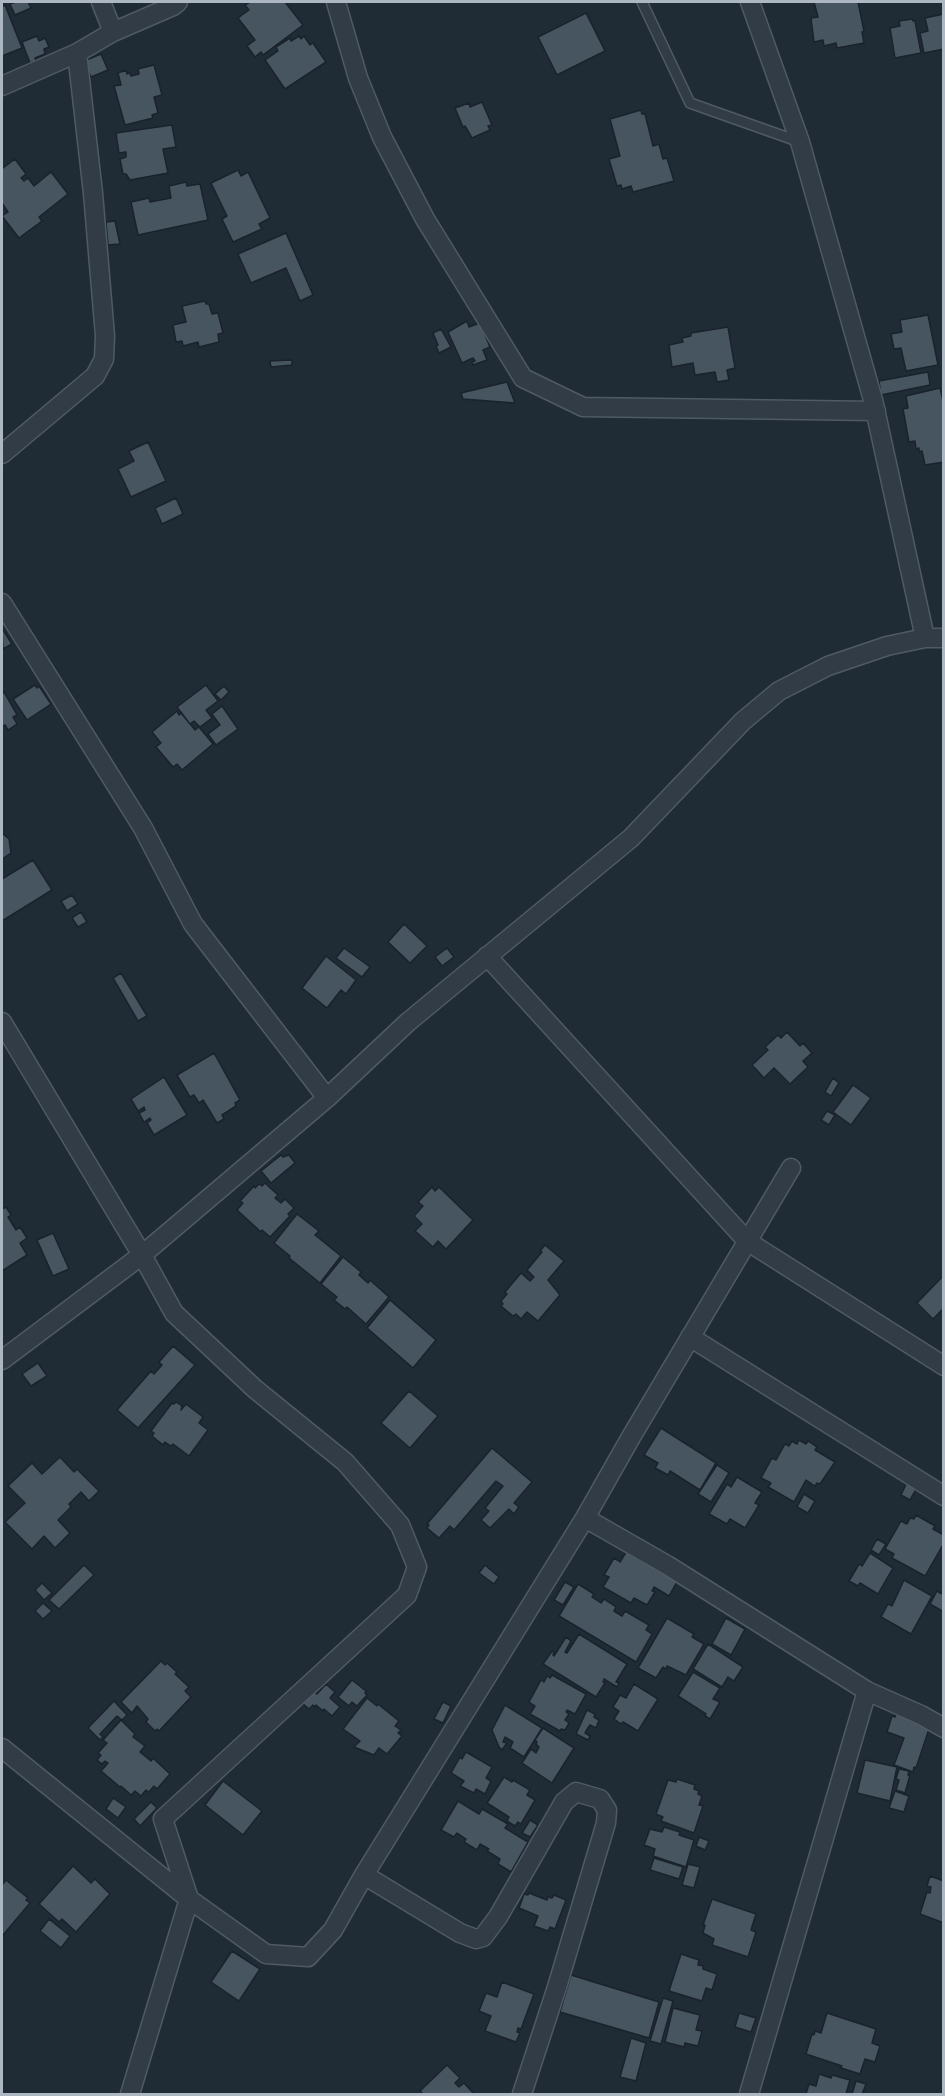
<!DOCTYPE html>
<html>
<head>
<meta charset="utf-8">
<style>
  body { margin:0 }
  #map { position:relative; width:945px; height:2096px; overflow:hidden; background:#1f2b35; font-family:"PT Sans Narrow",sans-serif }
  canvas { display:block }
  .frame { position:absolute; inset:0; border:3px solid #acb7c3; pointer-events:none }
</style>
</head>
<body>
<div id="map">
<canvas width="945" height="2096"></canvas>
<div class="frame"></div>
</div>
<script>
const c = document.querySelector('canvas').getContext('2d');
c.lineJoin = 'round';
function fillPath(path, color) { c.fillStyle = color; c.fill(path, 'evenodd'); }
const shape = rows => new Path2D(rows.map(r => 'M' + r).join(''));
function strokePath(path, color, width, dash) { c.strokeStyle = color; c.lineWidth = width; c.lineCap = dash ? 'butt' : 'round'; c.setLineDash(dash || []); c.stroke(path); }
const building = shape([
  [16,2,28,2,31,8,15,15,10,4,16,2],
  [250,2,285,2,303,25,263,55,261,52,255,57,247,46,255,40,238,18,249,10,245,5,250,2],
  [814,2,858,2,864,31,862,32,864,43,837,48,836,43,824,46,823,40,814,42,811,18,818,17,814,2],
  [5,5,22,48,2,56,2,7,5,5],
  [586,13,605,51,557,75,538,37,586,13],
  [944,14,944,49,924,53,920,33,928,31,925,18,944,14],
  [912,19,913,21,915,21,921,53,895,58,890,28,900,26,899,21,912,19],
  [37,36,39,41,45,38,49,47,44,49,45,54,35,58,36,61,30,63,22,42,37,36],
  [299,36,301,39,304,36,310,45,313,43,326,62,285,89,265,60,278,51,276,47,290,38,291,41,299,36],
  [101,54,108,70,91,77,84,61,101,54],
  [154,65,162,95,154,97,158,113,152,115,153,118,125,125,114,86,121,85,118,73,126,70,127,74,130,73,131,76,139,74,138,69,154,65],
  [482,102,492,125,488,126,490,130,472,138,465,126,463,127,455,108,469,103,470,107,482,102],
  [641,110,642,114,645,114,653,146,659,144,663,159,667,158,674,181,633,192,631,186,622,189,621,185,617,186,609,159,620,156,610,119,641,110],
  [172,125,176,147,163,149,168,173,130,180,126,174,123,174,120,159,126,157,126,152,119,153,116,133,172,125],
  [15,159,26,174,21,178,24,181,28,178,34,186,51,172,68,194,39,217,42,221,19,238,2,216,8,212,2,203,2,166,3,168,15,159],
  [238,170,241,176,248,172,270,218,259,224,262,229,233,242,222,219,227,216,211,183,238,170],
  [186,182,187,186,200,184,208,220,138,235,131,202,149,198,150,202,171,198,169,186,186,182],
  [115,221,120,244,108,245,106,222,115,221],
  [286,233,313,295,300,301,286,268,251,283,238,254,286,233],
  [205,301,206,304,209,304,212,314,218,313,223,333,218,334,219,342,199,347,198,342,183,346,182,341,176,342,173,325,186,322,182,306,205,301],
  [928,315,938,365,906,371,901,348,894,349,891,334,902,332,900,320,928,315],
  [467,321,469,327,480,323,490,347,483,350,487,360,473,365,472,362,475,361,473,358,462,363,448,332,467,321],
  [728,327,735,368,727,370,729,380,717,382,715,372,695,375,693,363,672,367,669,345,683,342,682,338,691,336,691,333,728,327],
  [441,329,451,347,439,353,436,346,438,345,433,333,441,329],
  [292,360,292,365,271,367,270,361,292,360],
  [928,372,930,385,881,395,879,381,928,372],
  [507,382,515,403,463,399,461,393,507,382],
  [940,388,944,405,944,462,925,465,922,451,919,452,919,448,916,449,915,441,909,442,903,409,908,408,906,396,940,388],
  [148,442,166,481,131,497,118,469,134,461,129,451,148,442],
  [176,498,183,514,162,524,155,508,176,498],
  [3,630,12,644,3,649,2,631,3,630],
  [35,685,37,688,39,686,51,704,27,720,13,699,35,685],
  [206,685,218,701,206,710,212,718,200,727,194,721,190,724,177,707,206,685],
  [224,686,229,692,221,700,215,694,224,686],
  [4,692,17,715,13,717,17,724,8,730,5,725,2,726,2,693,4,692],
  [222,706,238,729,216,745,208,734,220,725,212,714,222,706],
  [177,711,179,715,181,713,195,730,199,727,213,744,182,770,177,764,173,767,156,747,161,743,152,732,177,711],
  [2,833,9,839,11,853,2,859,2,833],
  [33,860,52,890,2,921,2,879,33,860],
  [72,895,78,904,67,911,61,901,72,895],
  [81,912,87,922,78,927,72,918,81,912],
  [404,924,427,946,410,963,388,942,404,924],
  [344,948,370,967,362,977,336,958,344,948],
  [447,948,454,957,442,966,435,957,447,948],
  [326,956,356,980,346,994,341,990,327,1008,302,988,326,956],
  [121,973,147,1016,138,1021,113,978,121,973],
  [787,1032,800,1046,803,1043,812,1053,803,1061,808,1067,790,1084,774,1068,764,1078,752,1065,768,1050,765,1047,778,1035,781,1038,787,1032],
  [214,1053,240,1100,235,1103,236,1106,222,1115,224,1119,217,1123,203,1100,199,1103,194,1095,190,1097,177,1075,214,1053],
  [164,1077,187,1115,154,1135,147,1123,151,1120,150,1118,144,1122,139,1113,145,1110,144,1107,138,1111,131,1099,164,1077],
  [833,1078,839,1083,831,1096,825,1092,833,1078],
  [853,1085,871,1098,851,1125,833,1112,853,1085],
  [827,1111,835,1115,829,1125,821,1120,827,1111],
  [281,1155,283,1157,289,1155,295,1163,271,1183,261,1171,281,1155],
  [265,1183,278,1195,275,1198,281,1203,285,1199,294,1208,288,1214,290,1216,270,1237,262,1230,261,1232,237,1210,243,1203,240,1201,254,1186,255,1188,259,1184,262,1186,265,1183],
  [432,1187,435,1191,439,1187,473,1220,446,1249,438,1241,433,1247,415,1231,422,1224,414,1216,423,1206,418,1202,432,1187],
  [6,1207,11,1215,8,1217,16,1230,20,1227,27,1238,20,1243,27,1255,2,1271,2,1209,6,1207],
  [297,1214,319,1231,315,1235,341,1256,320,1283,289,1258,290,1256,274,1243,297,1214],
  [53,1233,69,1269,53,1276,37,1240,53,1233],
  [545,1245,564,1261,548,1280,560,1295,538,1321,527,1312,521,1319,516,1314,513,1316,501,1306,503,1304,501,1301,507,1294,505,1292,521,1273,530,1281,534,1277,527,1270,542,1252,540,1251,545,1245],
  [343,1257,361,1272,359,1275,368,1283,370,1280,389,1297,366,1324,347,1307,345,1309,334,1300,337,1297,321,1284,343,1257],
  [944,1275,944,1308,933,1319,917,1303,944,1275],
  [390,1300,436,1340,413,1368,367,1328,390,1300],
  [173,1346,195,1365,138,1428,117,1410,151,1371,154,1374,162,1365,159,1362,173,1346],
  [38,1363,47,1376,31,1386,22,1374,38,1363],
  [409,1391,438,1416,410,1448,381,1423,409,1391],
  [176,1402,182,1406,181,1410,186,1404,203,1417,199,1423,208,1430,189,1456,173,1444,171,1446,165,1442,163,1445,152,1436,154,1433,151,1431,172,1403,174,1404,176,1402],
  [661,1428,716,1463,700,1490,670,1471,668,1475,655,1468,658,1463,644,1455,661,1428],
  [799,1440,806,1444,808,1441,817,1447,815,1450,835,1462,820,1484,817,1483,815,1486,806,1480,794,1502,768,1487,771,1483,761,1478,772,1458,776,1460,785,1444,789,1446,792,1441,797,1444,799,1440],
  [492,1448,532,1482,514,1503,519,1507,514,1514,509,1509,490,1528,481,1520,489,1511,485,1508,503,1486,496,1481,454,1530,450,1526,439,1538,427,1528,429,1525,427,1524,492,1448],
  [60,1457,74,1472,77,1469,99,1491,89,1501,81,1492,69,1504,71,1507,58,1520,70,1533,55,1548,44,1536,32,1549,5,1522,25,1503,8,1486,32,1463,42,1474,60,1457],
  [717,1465,729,1473,711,1502,698,1494,717,1465],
  [737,1477,762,1492,755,1503,759,1505,745,1528,730,1519,727,1524,709,1514,727,1484,731,1487,737,1477],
  [907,1482,917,1488,910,1500,901,1495,907,1482],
  [804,1494,815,1501,808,1513,797,1507,804,1494],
  [916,1515,935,1526,933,1529,944,1535,944,1543,925,1576,892,1558,894,1554,885,1549,901,1521,907,1524,910,1518,914,1519,916,1515],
  [877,1539,886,1544,879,1555,871,1550,877,1539],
  [628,1549,678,1580,669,1596,654,1587,652,1591,655,1592,647,1605,634,1598,631,1603,603,1587,609,1577,604,1575,614,1558,620,1562,628,1549],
  [870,1553,893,1568,878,1594,860,1583,858,1586,849,1581,859,1564,862,1566,870,1553],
  [84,1565,94,1575,59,1609,49,1600,84,1565],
  [485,1565,499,1577,494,1584,479,1573,485,1565],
  [904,1580,932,1596,911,1634,881,1617,888,1604,892,1606,904,1580],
  [565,1582,574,1587,563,1605,554,1600,565,1582],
  [42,1583,52,1593,44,1600,35,1590,42,1583],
  [578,1584,594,1594,592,1597,601,1603,604,1599,616,1607,614,1611,622,1616,625,1611,649,1625,646,1630,652,1634,636,1662,559,1616,578,1584],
  [937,1591,944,1595,944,1612,930,1604,937,1591],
  [43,1603,52,1611,43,1619,35,1611,43,1603],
  [667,1618,694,1634,692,1637,704,1644,686,1675,667,1666,666,1669,663,1667,656,1678,638,1668,667,1618],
  [726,1618,745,1629,731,1655,712,1644,726,1618],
  [579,1634,627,1664,616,1682,619,1683,617,1687,604,1679,603,1682,605,1683,596,1697,543,1664,552,1651,554,1652,553,1655,554,1656,566,1637,571,1641,565,1652,567,1653,579,1634],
  [708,1644,743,1667,734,1681,728,1677,722,1687,693,1669,708,1644],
  [161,1661,165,1665,167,1663,177,1672,175,1674,189,1687,185,1691,191,1697,159,1731,157,1729,155,1731,146,1722,148,1719,137,1706,132,1713,121,1702,161,1661],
  [693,1672,720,1688,713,1699,720,1702,710,1719,705,1716,706,1714,678,1696,693,1672],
  [552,1675,586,1694,575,1714,567,1710,566,1712,569,1714,565,1720,569,1723,565,1730,561,1729,560,1731,530,1714,535,1706,529,1702,541,1680,544,1682,547,1676,550,1678,552,1675],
  [352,1680,366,1691,365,1693,367,1695,357,1706,352,1702,349,1706,338,1697,352,1680],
  [326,1684,335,1692,330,1698,340,1707,332,1716,324,1709,323,1711,316,1705,315,1707,313,1705,309,1709,302,1703,313,1691,317,1694,326,1684],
  [634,1684,658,1699,638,1731,623,1722,621,1724,614,1719,619,1711,613,1707,620,1695,626,1698,634,1684],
  [367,1698,377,1706,378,1704,399,1721,395,1726,401,1730,398,1733,402,1736,387,1754,379,1748,374,1755,354,1747,360,1741,343,1729,367,1698],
  [114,1701,127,1715,122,1720,117,1716,100,1734,103,1737,100,1740,88,1728,114,1701],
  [443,1702,451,1706,443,1723,434,1719,443,1702],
  [505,1705,542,1728,524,1757,510,1748,513,1742,505,1737,503,1742,507,1743,502,1750,499,1747,492,1730,505,1705],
  [587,1710,595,1714,594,1717,599,1720,596,1728,590,1725,586,1731,585,1733,590,1736,588,1740,576,1734,587,1710],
  [896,1714,930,1726,916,1768,914,1767,913,1772,894,1765,904,1738,887,1732,892,1716,895,1717,896,1714],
  [121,1720,135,1734,133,1737,145,1746,140,1752,151,1761,153,1758,170,1774,157,1789,154,1786,149,1792,146,1790,141,1796,135,1791,131,1795,121,1786,120,1787,101,1771,108,1763,105,1761,102,1764,97,1760,101,1755,98,1753,107,1743,103,1740,121,1720],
  [543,1728,574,1748,552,1783,522,1763,531,1749,536,1753,539,1747,536,1744,537,1742,535,1740,543,1728],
  [466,1752,492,1767,486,1778,491,1781,485,1794,476,1789,474,1793,460,1786,464,1781,451,1773,460,1757,462,1759,466,1752],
  [865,1760,897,1767,890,1801,857,1793,865,1760],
  [899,1769,909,1771,908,1775,910,1775,905,1793,896,1790,899,1780,896,1779,899,1769],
  [504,1777,512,1782,513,1780,530,1790,527,1795,535,1800,521,1824,518,1822,515,1826,507,1821,509,1817,487,1803,504,1777],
  [677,1779,695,1785,694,1789,699,1791,698,1794,702,1796,699,1805,703,1806,694,1833,661,1821,663,1817,656,1814,668,1780,676,1782,677,1779],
  [223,1781,262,1811,243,1835,205,1805,223,1781],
  [895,1791,909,1796,904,1812,889,1808,895,1791],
  [113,1798,126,1807,118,1818,106,1809,113,1798],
  [458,1801,479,1814,482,1809,508,1824,505,1828,528,1842,511,1872,498,1864,500,1859,487,1851,489,1849,480,1844,477,1850,464,1842,466,1839,457,1833,454,1837,441,1830,458,1801],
  [151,1802,157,1808,140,1826,134,1819,151,1802],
  [530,1820,538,1825,530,1837,522,1833,530,1820],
  [664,1827,680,1832,679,1835,694,1840,686,1867,653,1856,655,1849,644,1845,650,1829,662,1832,664,1827],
  [699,1837,709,1841,705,1850,696,1846,699,1837],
  [654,1858,683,1867,679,1879,650,1870,654,1858],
  [688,1864,700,1867,694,1888,682,1885,688,1864],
  [73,1866,91,1883,95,1879,110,1894,76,1932,62,1919,59,1922,39,1904,73,1866],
  [930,1876,944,1881,944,1923,920,1914,927,1892,930,1893,931,1887,927,1886,930,1876],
  [6,1880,28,1898,26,1900,30,1903,3,1935,2,1934,2,1885,6,1880],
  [529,1893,547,1900,548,1897,552,1898,554,1895,566,1900,555,1929,550,1927,548,1931,534,1926,538,1916,519,1908,524,1894,528,1895,529,1893],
  [712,1899,756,1914,751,1930,756,1932,748,1957,712,1945,714,1939,703,1933,705,1925,703,1925,712,1899],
  [49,1919,70,1936,61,1948,40,1931,49,1919],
  [232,1951,260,1969,239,2001,211,1982,232,1951],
  [681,1954,699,1960,698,1965,703,1966,703,1969,717,1974,712,1990,706,1988,702,2001,669,1991,681,1954],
  [571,1975,659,2002,649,2038,560,2012,571,1975],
  [502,1982,534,1994,521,2029,518,2028,517,2032,520,2033,516,2042,485,2031,491,2016,479,2011,486,1993,497,1997,502,1982],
  [663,1998,673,2001,661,2044,650,2041,663,1998],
  [673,2008,700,2015,696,2030,702,2031,698,2046,685,2043,684,2047,665,2042,673,2008],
  [739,2013,756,2018,751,2032,735,2027,739,2013],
  [827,2013,876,2029,872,2043,880,2046,875,2062,865,2059,860,2074,841,2068,842,2066,806,2054,812,2034,814,2035,815,2031,821,2033,827,2013],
  [631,2038,646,2043,636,2081,620,2077,631,2038],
  [447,2065,460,2078,455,2083,459,2087,464,2083,474,2094,423,2094,420,2091,447,2065],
  [819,2074,831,2078,832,2075,850,2080,846,2094,806,2094,809,2084,816,2086,819,2074],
  [856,2081,866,2084,862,2094,852,2094,856,2081]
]);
const service = shape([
  [642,2,690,103,800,142]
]);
const minor = shape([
  [101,2,113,32],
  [336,2,358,78,382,137,425,219,523,378,583,407,876,411],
  [750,2,800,142,873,400,925,638],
  [2,86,77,53,113,32,173,6,178,2],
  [2,454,95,376,104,359,105,336,93,193,77,53],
  [2,603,143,828,193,924,327,1098],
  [487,956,747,1241,944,1366],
  [2,1022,142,1255,174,1313,255,1389,345,1462,400,1525,417,1567,407,1595,163,1819,189,1899,130,2094],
  [690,1337,944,1496],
  [2,1360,142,1255,327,1098,408,1022,631,838,743,721,779,691,828,666,887,646,925,638,944,638],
  [585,1518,667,1565,867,1691,921,1715,944,1728],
  [2,1748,189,1899,266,1954,308,1957,333,1930,364,1875,585,1518,631,1437,791,1168],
  [364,1875,460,1933,476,1939,483,1937,498,1917,564,1802,576,1792,600,1799,607,1810,606,1823,557,1987,522,2094],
  [749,2094,867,1691]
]);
fillPath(building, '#475561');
strokePath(building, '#1a232c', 1.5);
strokePath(service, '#505a64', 12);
strokePath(minor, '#505a64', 21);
strokePath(service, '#323c46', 9);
strokePath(minor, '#323c46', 18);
</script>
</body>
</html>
